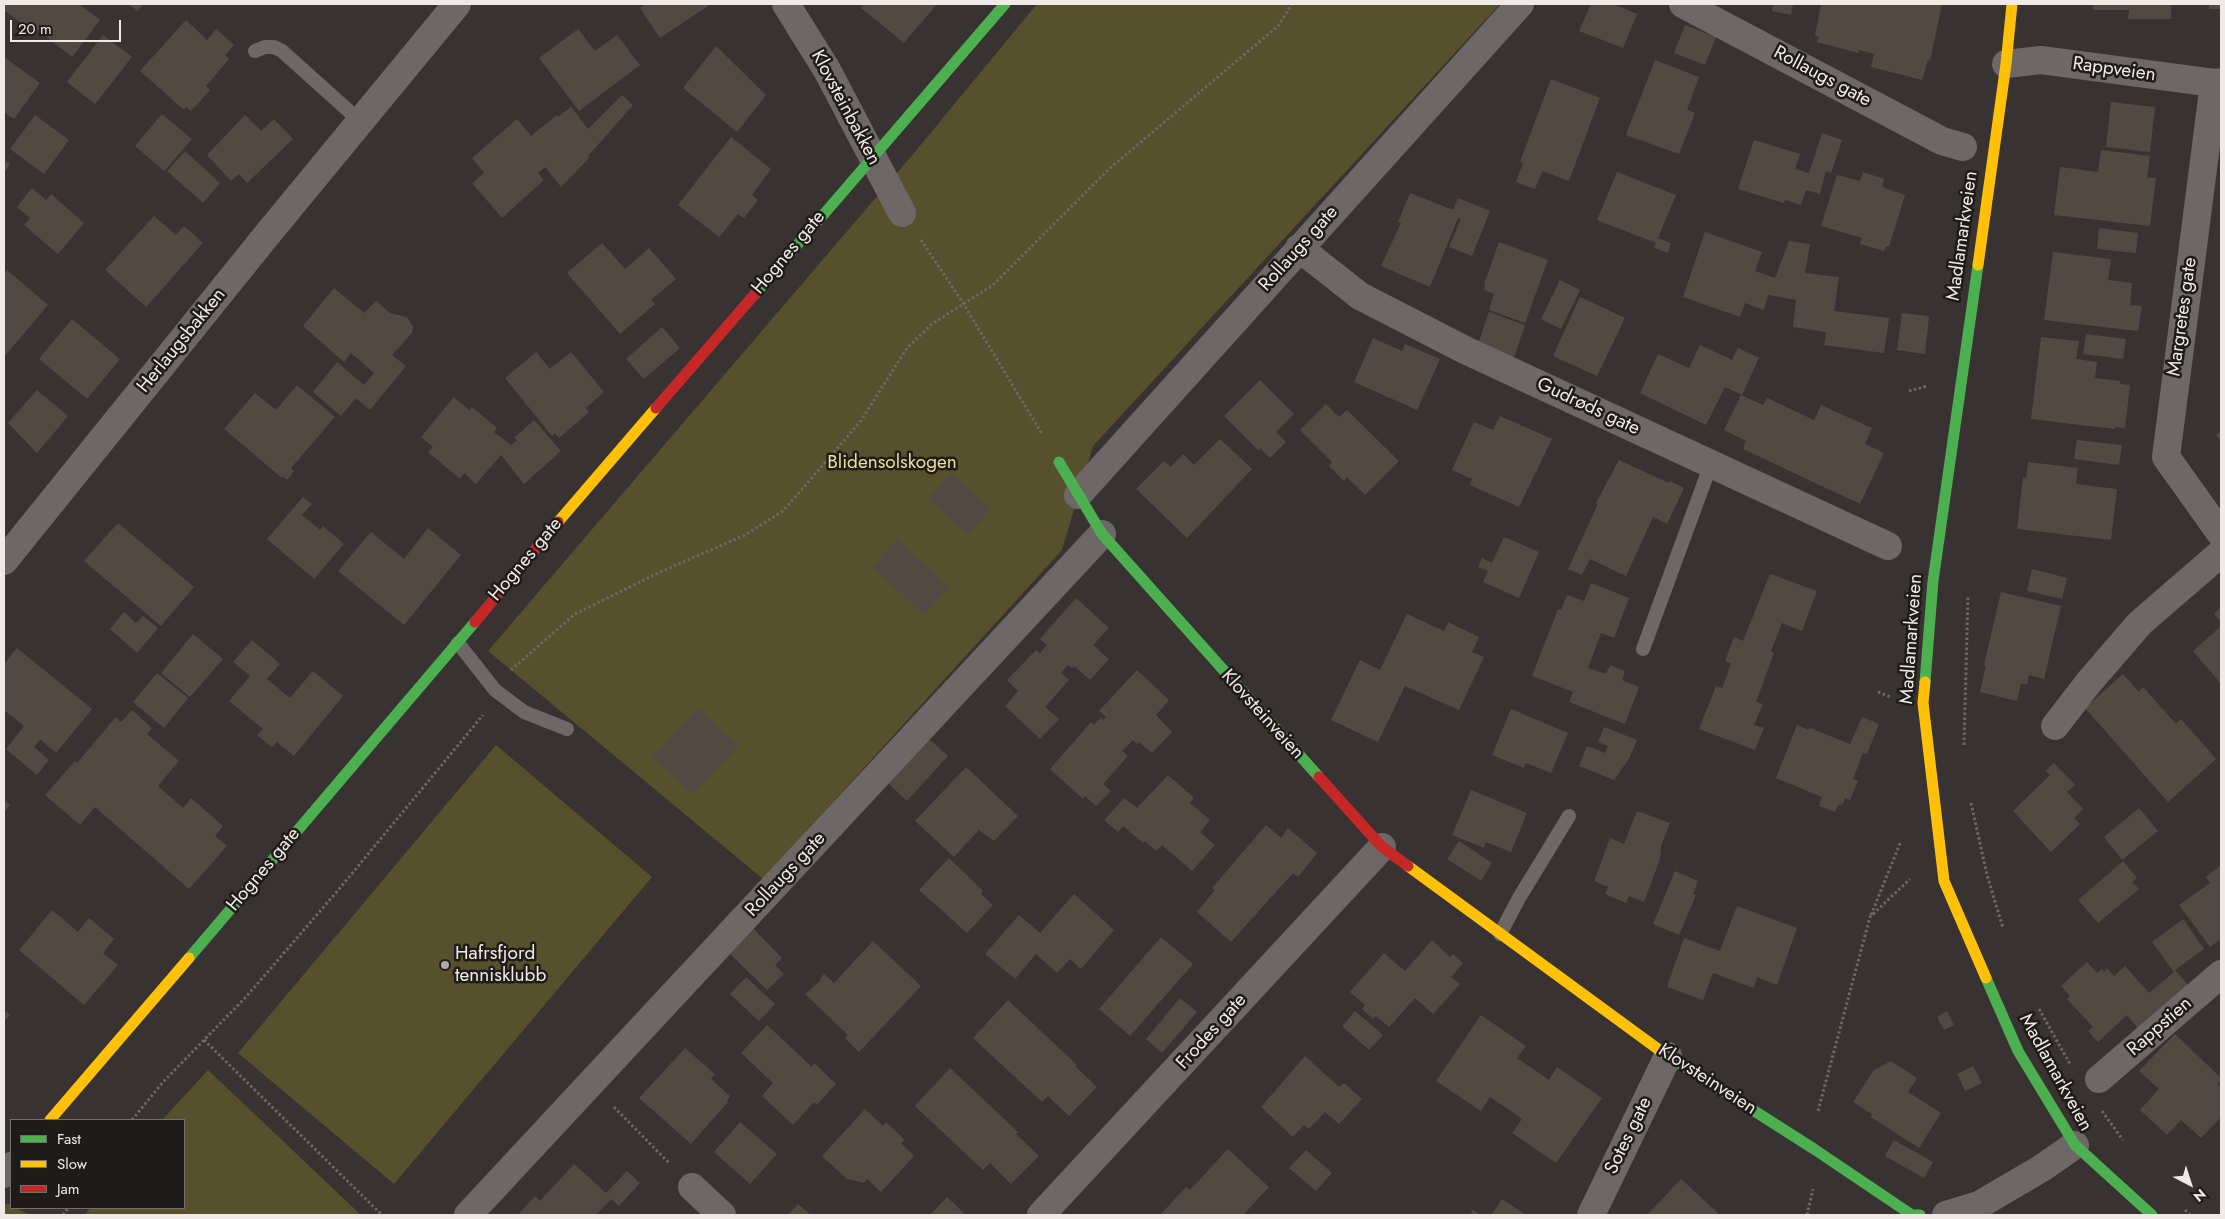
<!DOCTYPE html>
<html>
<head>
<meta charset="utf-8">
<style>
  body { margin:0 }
  #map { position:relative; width:2225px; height:1219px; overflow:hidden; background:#383332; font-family:Jost,sans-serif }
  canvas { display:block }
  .frame { position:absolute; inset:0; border:5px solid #f0eae7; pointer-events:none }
  .legend { position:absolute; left:10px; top:1119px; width:175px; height:90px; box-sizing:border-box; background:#1f1b19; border:1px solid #736e6b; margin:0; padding:6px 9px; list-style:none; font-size:15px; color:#f0eae7 }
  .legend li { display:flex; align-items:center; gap:10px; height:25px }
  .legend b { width:25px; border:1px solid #736e6b }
  .north { position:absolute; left:2165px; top:1159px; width:50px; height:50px; -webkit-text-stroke:4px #1f1b19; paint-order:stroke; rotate:140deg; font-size:14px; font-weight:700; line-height:20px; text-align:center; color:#f0eae7 }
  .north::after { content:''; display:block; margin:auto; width:18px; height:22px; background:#f0eae7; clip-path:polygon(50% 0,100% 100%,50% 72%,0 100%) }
  .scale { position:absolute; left:10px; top:20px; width:111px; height:22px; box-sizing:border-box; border:2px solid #f0eae7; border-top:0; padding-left:6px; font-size:15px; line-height:18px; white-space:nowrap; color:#f0eae7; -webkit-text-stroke:4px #1f1b19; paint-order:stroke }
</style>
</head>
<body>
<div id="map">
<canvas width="2225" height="1219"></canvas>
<div class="frame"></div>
<ul class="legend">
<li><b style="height:6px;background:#4caf50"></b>Fast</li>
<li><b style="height:6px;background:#ffc107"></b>Slow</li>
<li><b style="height:6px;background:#c62828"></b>Jam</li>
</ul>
<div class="north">N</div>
<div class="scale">20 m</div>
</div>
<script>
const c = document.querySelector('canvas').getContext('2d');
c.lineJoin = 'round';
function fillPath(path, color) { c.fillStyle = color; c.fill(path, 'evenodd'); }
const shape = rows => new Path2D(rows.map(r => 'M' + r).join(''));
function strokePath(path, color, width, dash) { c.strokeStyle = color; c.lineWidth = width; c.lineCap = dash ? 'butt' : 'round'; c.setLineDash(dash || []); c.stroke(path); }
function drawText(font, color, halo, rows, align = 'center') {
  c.font = font + ' Jost,sans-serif'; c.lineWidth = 5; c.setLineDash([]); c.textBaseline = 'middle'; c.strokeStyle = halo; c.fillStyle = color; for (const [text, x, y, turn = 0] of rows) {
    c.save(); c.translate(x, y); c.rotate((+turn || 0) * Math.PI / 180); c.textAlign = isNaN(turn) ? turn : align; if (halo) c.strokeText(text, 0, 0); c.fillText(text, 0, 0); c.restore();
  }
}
const green = shape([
  [1037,4,1500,4,1093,446,1062,550,763,879,488,651,914,153],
  [496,745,652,877,394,1184,238,1053],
  [208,1070,361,1215,85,1215,90,1208,184,1208,184,1120,162,1120],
  [7,1203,11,1205,11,1208,16,1208,30,1215,4,1215,4,1206]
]);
const building = shape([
  [4,4,79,4,100,20,72,57,38,30,36,34,4,10],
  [128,4,143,4,138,11],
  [646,4,711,4,660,38,640,8],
  [864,4,934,4,936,5,904,43,861,8],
  [1591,4,1613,4,1637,14,1623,48,1579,31],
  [1773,4,1793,4,1791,15,1772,11],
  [1821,4,1942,4,1930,61,1928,60,1922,80,1871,67,1874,54,1859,50,1858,53,1817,42,1819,37,1815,36],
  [2093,4,2171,4,2171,19,2128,19,2129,10,2093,10],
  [2209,4,2221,4,2221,9,2209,9],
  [186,20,207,40,216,29,234,45,225,55,229,59,206,86,210,90,191,111,186,107,184,110,140,71],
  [1685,25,1716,37,1705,65,1674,53],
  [578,29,595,51,617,35,640,65,579,111,539,58],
  [103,35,132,57,95,104,67,82],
  [716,46,766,95,737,132,683,88],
  [4,57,40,83,14,119,4,112],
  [1655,60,1699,77,1687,110,1695,113,1679,154,1626,135],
  [1551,79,1600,98,1569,181,1542,171,1535,189,1516,182,1523,163,1520,162],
  [622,95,633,105,588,156,590,157,561,187,545,167,538,173,544,180,502,218,472,183,484,173,472,158,517,119,531,136,557,115,558,117,571,107,588,129],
  [2111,102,2155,107,2150,152,2106,147],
  [162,114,192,139,164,171,135,146],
  [35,115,69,140,44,174,10,149],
  [245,115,261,131,274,119,293,139,247,183,239,174,231,181,207,155],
  [1822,133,1842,140,1831,173,1826,171,1820,194,1806,190,1801,205,1785,200,1784,203,1738,189,1754,140,1800,154,1795,169,1809,173],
  [731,137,771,169,752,195,758,200,744,218,738,214,719,237,678,205],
  [2101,150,2150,156,2147,178,2156,178,2150,226,2054,215,2060,167,2098,172],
  [185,151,220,183,203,203,167,171],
  [4,160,10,164,4,173],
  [1617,172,1676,195,1658,238,1671,243,1668,253,1654,248,1656,243,1597,220],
  [1863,172,1884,179,1882,187,1905,195,1889,247,1886,246,1884,251,1860,244,1862,238,1821,226,1837,175,1860,181],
  [32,188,46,200,51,194,84,223,58,254,24,225,30,218,17,207],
  [1410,193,1453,210,1458,198,1490,211,1472,256,1449,247,1461,219,1458,218,1430,287,1381,266,1401,223,1398,222],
  [154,216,176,235,184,226,203,243,146,307,105,270],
  [2099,228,2138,233,2136,253,2097,249],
  [1705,232,1762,252,1755,271,1775,278,1789,241,1810,244,1805,273,1839,277,1834,311,1889,318,1884,353,1824,345,1826,332,1793,327,1796,300,1768,295,1764,310,1745,303,1740,317,1683,297],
  [1499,242,1548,260,1525,323,1489,310,1494,294,1484,290,1485,285,1484,284],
  [602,243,625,269,649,248,676,279,651,300,655,304,620,334,567,273],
  [2053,252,2111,259,2108,280,2132,283,2130,305,2142,306,2138,331,2044,320],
  [7,270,48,305,4,357,4,275],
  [1560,280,1580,290,1561,329,1541,319],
  [334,288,364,313,376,301,390,313,407,317,413,327,412,333,392,355,406,366,370,410,356,398,341,416,313,392,337,362,364,385,374,373,351,353,344,362,303,326],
  [1580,297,1625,318,1597,376,1553,356],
  [1489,312,1525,325,1514,357,1478,344],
  [1902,313,1929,316,1925,354,1897,350],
  [72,319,120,359,87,399,39,359],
  [662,327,680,348,644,379,626,359],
  [2086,334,2126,339,2123,359,2083,354],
  [2041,337,2079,341,2076,359,2097,362,2095,378,2120,381,2120,384,2130,385,2125,428,2115,427,2115,429,2031,419],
  [1373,338,1402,351,1405,344,1440,359,1417,410,1354,382],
  [1700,345,1732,360,1738,348,1759,358,1742,395,1725,387,1706,425,1640,393,1658,354,1689,368],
  [536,352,550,369,571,352,604,392,586,408,589,412,559,438,555,433,552,436,505,378],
  [1260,380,1294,414,1276,432,1286,442,1270,458,1260,448,1258,450,1224,416],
  [297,385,335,417,291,468,294,471,287,480,284,477,282,478,224,429,255,393,276,410],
  [37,390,68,416,37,453,8,423],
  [1741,395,1763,405,1767,398,1814,420,1821,405,1872,428,1865,444,1884,453,1860,504,1743,449,1746,441,1724,430],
  [454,397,469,410,472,407,497,428,494,432,511,445,517,440,514,438,534,420,561,451,524,484,501,455,476,484,464,473,460,479,428,452,433,447,421,437],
  [1326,404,1339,417,1347,410,1399,461,1365,495,1347,477,1344,481,1329,466,1332,462,1300,430],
  [1500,416,1552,439,1519,507,1470,485,1472,479,1452,470,1474,422,1493,430],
  [2221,431,2221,442,2216,435],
  [1220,439,1252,469,1187,538,1136,489,1164,461,1171,467,1183,454,1194,465],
  [2077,440,2122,445,2119,465,2074,459],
  [1619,460,1669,483,1670,481,1684,488,1667,524,1653,517,1626,576,1590,559,1582,575,1568,569,1598,504,1596,503],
  [2028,462,2078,468,2076,484,2117,489,2111,540,2017,529,2023,477,2026,478],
  [951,473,991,509,968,535,928,499],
  [303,497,312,504,302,515,320,530,323,526,344,544,314,579,267,539],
  [118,523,194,587,161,626,84,561],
  [428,528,461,555,404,625,338,571,371,532,404,559],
  [1504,537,1539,552,1519,598,1483,582,1488,571,1478,567,1482,558,1492,563],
  [897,539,950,587,924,615,872,567],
  [2032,569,2067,578,2062,599,2027,591],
  [1770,574,1817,591,1802,631,1782,623,1771,651,1774,653,1756,702,1763,704,1754,725,1764,728,1755,750,1699,729,1716,686,1722,688,1731,664,1725,661,1734,637,1743,641],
  [1591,583,1629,598,1614,638,1601,633,1588,668,1606,674,1610,665,1625,671,1622,680,1639,687,1625,724,1569,702,1573,692,1532,676,1558,609,1561,610,1567,595,1584,601],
  [2001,592,2061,606,2044,679,2029,675,2027,685,2021,683,2017,701,1980,692,1986,665,1984,665],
  [1076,598,1109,628,1093,645,1109,659,1090,680,1074,666,1072,668,1068,665,1061,673,1069,680,1045,707,1059,719,1040,739,1005,706,1018,691,1007,680,1036,650,1040,653,1047,645,1040,639],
  [2221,607,2221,622,2214,614],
  [124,612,136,623,143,616,158,628,137,653,110,629],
  [1407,614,1444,631,1448,622,1479,637,1472,652,1484,657,1459,710,1405,686,1378,742,1331,720,1360,660,1380,670],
  [2221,626,2221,684,2193,651],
  [193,634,223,659,190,697,161,673],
  [252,640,280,664,267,679,290,698,313,671,343,696,294,756,277,742,272,747,257,735,263,729,229,701,250,676,233,662],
  [17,648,92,709,56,753,40,739,34,747,49,760,37,775,6,749,24,726,4,710,4,664],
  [1137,670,1169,700,1156,715,1172,732,1152,753,1139,742,1137,744,1133,740,1122,751,1128,756,1103,784,1111,791,1096,806,1085,796,1083,799,1050,769,1091,722,1094,725,1101,717,1103,720,1106,717,1099,711],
  [157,673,188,698,164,728,133,702],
  [2123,674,2139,692,2143,687,2176,724,2181,719,2216,759,2168,802,2085,708],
  [698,708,739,746,693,794,652,757],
  [1511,709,1568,733,1551,773,1526,763,1524,768,1492,755],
  [132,710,152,728,147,734,179,761,158,786,183,808,191,798,223,826,215,836,227,846,189,889,95,807,80,825,45,795,75,761,77,763,116,717,121,722],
  [1862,717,1879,724,1867,754,1863,753,1853,779,1858,781,1850,800,1845,798,1842,805,1839,804,1835,812,1819,806,1822,797,1776,778,1797,725,1809,730,1810,728,1850,744],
  [1604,727,1637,740,1630,757,1614,780,1579,766,1587,746,1605,753,1608,746,1598,742],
  [929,739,948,756,907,801,888,783],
  [2054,763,2075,785,2067,792,2083,809,2074,818,2080,824,2051,852,2013,811,2050,775,2046,771],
  [966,767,1018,816,994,841,979,830,954,857,915,821],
  [1168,775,1194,798,1190,803,1210,820,1200,832,1215,845,1192,871,1162,845,1156,851,1145,841,1143,843,1123,826,1118,832,1104,820,1124,798,1137,808],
  [1471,790,1527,813,1511,852,1486,842,1484,848,1452,835],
  [4,800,10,805,4,812],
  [2139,808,2158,831,2122,860,2104,837],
  [1637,811,1670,823,1661,846,1660,859,1644,902,1629,896,1626,903,1605,894,1608,887,1594,881,1610,838,1624,844],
  [1266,825,1281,838,1288,828,1317,853,1298,877,1293,873,1231,942,1197,912,1215,890,1212,888],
  [1459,841,1492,863,1481,881,1447,859],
  [949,858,983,891,981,894,993,905,967,933,919,890],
  [2123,861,2137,878,2132,882,2139,889,2098,923,2078,900],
  [2221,865,2221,939,2210,947,2179,905,2210,883,2206,877],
  [1675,871,1698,881,1693,894,1696,895,1679,935,1653,924],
  [1074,894,1114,930,1081,969,1070,959,1057,973,1036,954,1015,979,985,954,1019,915,1040,933],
  [1737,906,1797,928,1777,985,1757,977,1754,988,1713,973,1703,1000,1667,987,1684,938,1720,951],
  [52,910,78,932,89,918,114,939,103,953,118,965,84,1005,19,950],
  [2183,919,2204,949,2175,970,2192,990,2140,1031,2127,1015,2098,1042,2088,1031,2093,1027,2067,999,2070,996,2061,986,2087,962,2097,973,2102,969,2104,972,2107,968,2114,976,2125,966,2149,993,2174,972,2152,942],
  [753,928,782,958,775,965,784,974,767,990,729,953],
  [1161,937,1193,964,1130,1036,1099,1009],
  [1432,940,1450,957,1453,954,1463,963,1451,977,1460,984,1433,1014,1415,998,1389,1027,1376,1016,1373,1019,1362,1009,1365,1005,1350,992,1384,953,1405,971],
  [873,941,921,986,859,1052,845,1038,848,1035,805,994,821,980,820,979,824,974,834,983],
  [746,977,775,1004,759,1021,730,994],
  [1180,998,1197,1012,1162,1053,1146,1039],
  [1008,1000,1077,1065,1075,1066,1097,1087,1069,1116,1048,1096,1042,1102,973,1038],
  [4,1010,10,1015,4,1022],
  [1355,1011,1383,1035,1369,1050,1342,1026],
  [1947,1011,1954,1025,1944,1030,1937,1017],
  [1481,1015,1526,1046,1517,1058,1549,1080,1557,1067,1602,1098,1556,1163,1512,1133,1522,1119,1505,1107,1490,1097,1481,1111,1436,1081],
  [767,1025,812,1067,814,1063,836,1084,817,1105,814,1102,793,1125,762,1096,773,1083,741,1053],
  [2175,1034,2221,1078,2218,1085,2221,1087,2221,1117,2201,1138,2181,1120,2167,1135,2140,1110,2159,1089,2139,1071],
  [685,1048,715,1074,711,1079,730,1096,727,1101,728,1102,691,1144,639,1098],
  [1305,1056,1339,1087,1344,1083,1362,1099,1339,1124,1325,1112,1309,1129,1304,1125,1293,1137,1261,1107],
  [1891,1061,1917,1078,1908,1092,1941,1113,1919,1148,1871,1117,1872,1114,1853,1102,1874,1070],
  [1973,1066,1982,1083,1965,1091,1957,1074],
  [950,1068,1018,1132,1016,1134,1039,1156,1011,1184,990,1163,983,1170,915,1106],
  [865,1109,883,1126,886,1122,905,1140,901,1143,914,1156,881,1192,867,1179,864,1183,847,1179,822,1156],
  [740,1122,777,1154,750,1184,714,1152],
  [1894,1140,1933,1162,1924,1178,1885,1156],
  [1228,1149,1269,1187,1243,1215,1160,1215,1186,1187,1190,1190],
  [1306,1150,1332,1173,1316,1191,1289,1168],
  [574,1164,606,1193,627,1171,640,1183,619,1206,611,1199,596,1215,518,1215,535,1196,540,1201],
  [1681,1179,1718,1213,1717,1215,1647,1215],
  [947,1197,966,1215,930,1215],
  [1502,1199,1526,1215,1491,1215],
  [798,1204,811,1215,788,1215],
  [1473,1210,1480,1215,1470,1215]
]);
const path = shape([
  [921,240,963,303,1042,434],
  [1909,391,1927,386],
  [511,670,575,614,658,573,745,535,783,511,860,422,907,348,932,324,993,285,1109,169,1278,26,1292,4],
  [1878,692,1891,697],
  [1964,745,1968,596],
  [1971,803,1987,875,2003,928],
  [1871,915,1901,841],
  [2039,1009,2070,1064],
  [204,1040,382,1215],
  [614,1107,669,1163],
  [1818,1111,1870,917,1910,879],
  [2102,1111,2123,1140],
  [132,1120,163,1082,246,997,340,888,483,715],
  [2185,1210,2190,1215],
  [63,1215,68,1208],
  [1807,1215,1813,1189]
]);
const lane = shape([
  [255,51,265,47,274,47,282,51,360,121],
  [458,643,495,690,524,712,567,729],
  [1643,649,1711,464],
  [1500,934,1519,898,1569,816]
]);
const street = shape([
  [786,4,827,70,902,213],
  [1683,4,1942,141,1963,147],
  [2006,64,2041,60,2214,83,2221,82],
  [2214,83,2166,457,2221,534],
  [1299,248,1360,296,1465,350,1888,546],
  [1078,495,1520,4],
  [4,561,266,236,457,4],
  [2055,726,2089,682,2140,623,2221,553],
  [2099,1079,2221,974],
  [4,1174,11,1166],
  [692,1187,722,1215],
  [468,1215,1102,534],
  [1041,1215,1382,847],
  [1591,1215,1668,1056],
  [1946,1215,1979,1205,2042,1168,2075,1145]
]);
const fast = shape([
  [755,294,1005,4],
  [1059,462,1102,534,1319,777],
  [1925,682,1933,581,1978,265],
  [189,958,475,622],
  [1986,978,2018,1051,2075,1145,2152,1215],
  [1662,1052,1814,1149,1912,1215,1920,1215]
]);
const slow = shape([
  [1978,265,2006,64,2012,4],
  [558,522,656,408],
  [1925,682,1923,703,1944,881,1986,978],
  [1408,866,1662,1052],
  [50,1120,189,958]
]);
const jam = shape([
  [656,408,755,294],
  [475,622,558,522],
  [1319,777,1382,847,1408,866]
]);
const markers = [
  [445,965,5,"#b0aaa8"]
];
const streetNames = [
  ["Rappveien",2114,70,8],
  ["Rollaugs gate",1822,77,28],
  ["Klovsteinbakken",845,108,62],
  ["Madlamarkveien",1963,236,-82],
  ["Rollaugs gate",1299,249,-48],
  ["Hognes gate",789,253,-50],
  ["Margretes gate",2183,317,-82],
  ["Herlaugsbakken",182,341,-51],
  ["Gudrøds gate",1588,407,25],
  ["Hognes gate",526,560,-50],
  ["Madlamarkveien",1912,639,-86],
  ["Klovsteinveien",1262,715,48],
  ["Hognes gate",264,870,-50],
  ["Rollaugs gate",786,875,-47],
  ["Rappstien",2160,1027,-41],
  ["Frodes gate",1212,1032,-48],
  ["Madlamarkveien",2055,1073,61],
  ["Klovsteinveien",1707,1080,33],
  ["Sotes gate",1629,1136,-64]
];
const parkNames = [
  ["Blidensolskogen",892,463]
];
const poiNames = [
  ["Hafrsfjord",455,954],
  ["tennisklubb",455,976]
];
fillPath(green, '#56502c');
fillPath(building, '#524a42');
strokePath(path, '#6d6766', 3, [2.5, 2.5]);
strokePath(lane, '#6e6767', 14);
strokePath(street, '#6e6767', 28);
strokePath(fast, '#4caf50', 11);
strokePath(slow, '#ffc107', 11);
strokePath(jam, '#c62828', 11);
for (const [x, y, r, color] of markers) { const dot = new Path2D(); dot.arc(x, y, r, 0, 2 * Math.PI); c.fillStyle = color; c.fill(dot); strokePath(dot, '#1f1b19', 2); }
drawText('19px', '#f0eae7', '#1f1b19', streetNames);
drawText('19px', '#ecde92', '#1f1b19', parkNames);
drawText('19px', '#f0eae7', '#1f1b19', poiNames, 'left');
</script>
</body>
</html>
